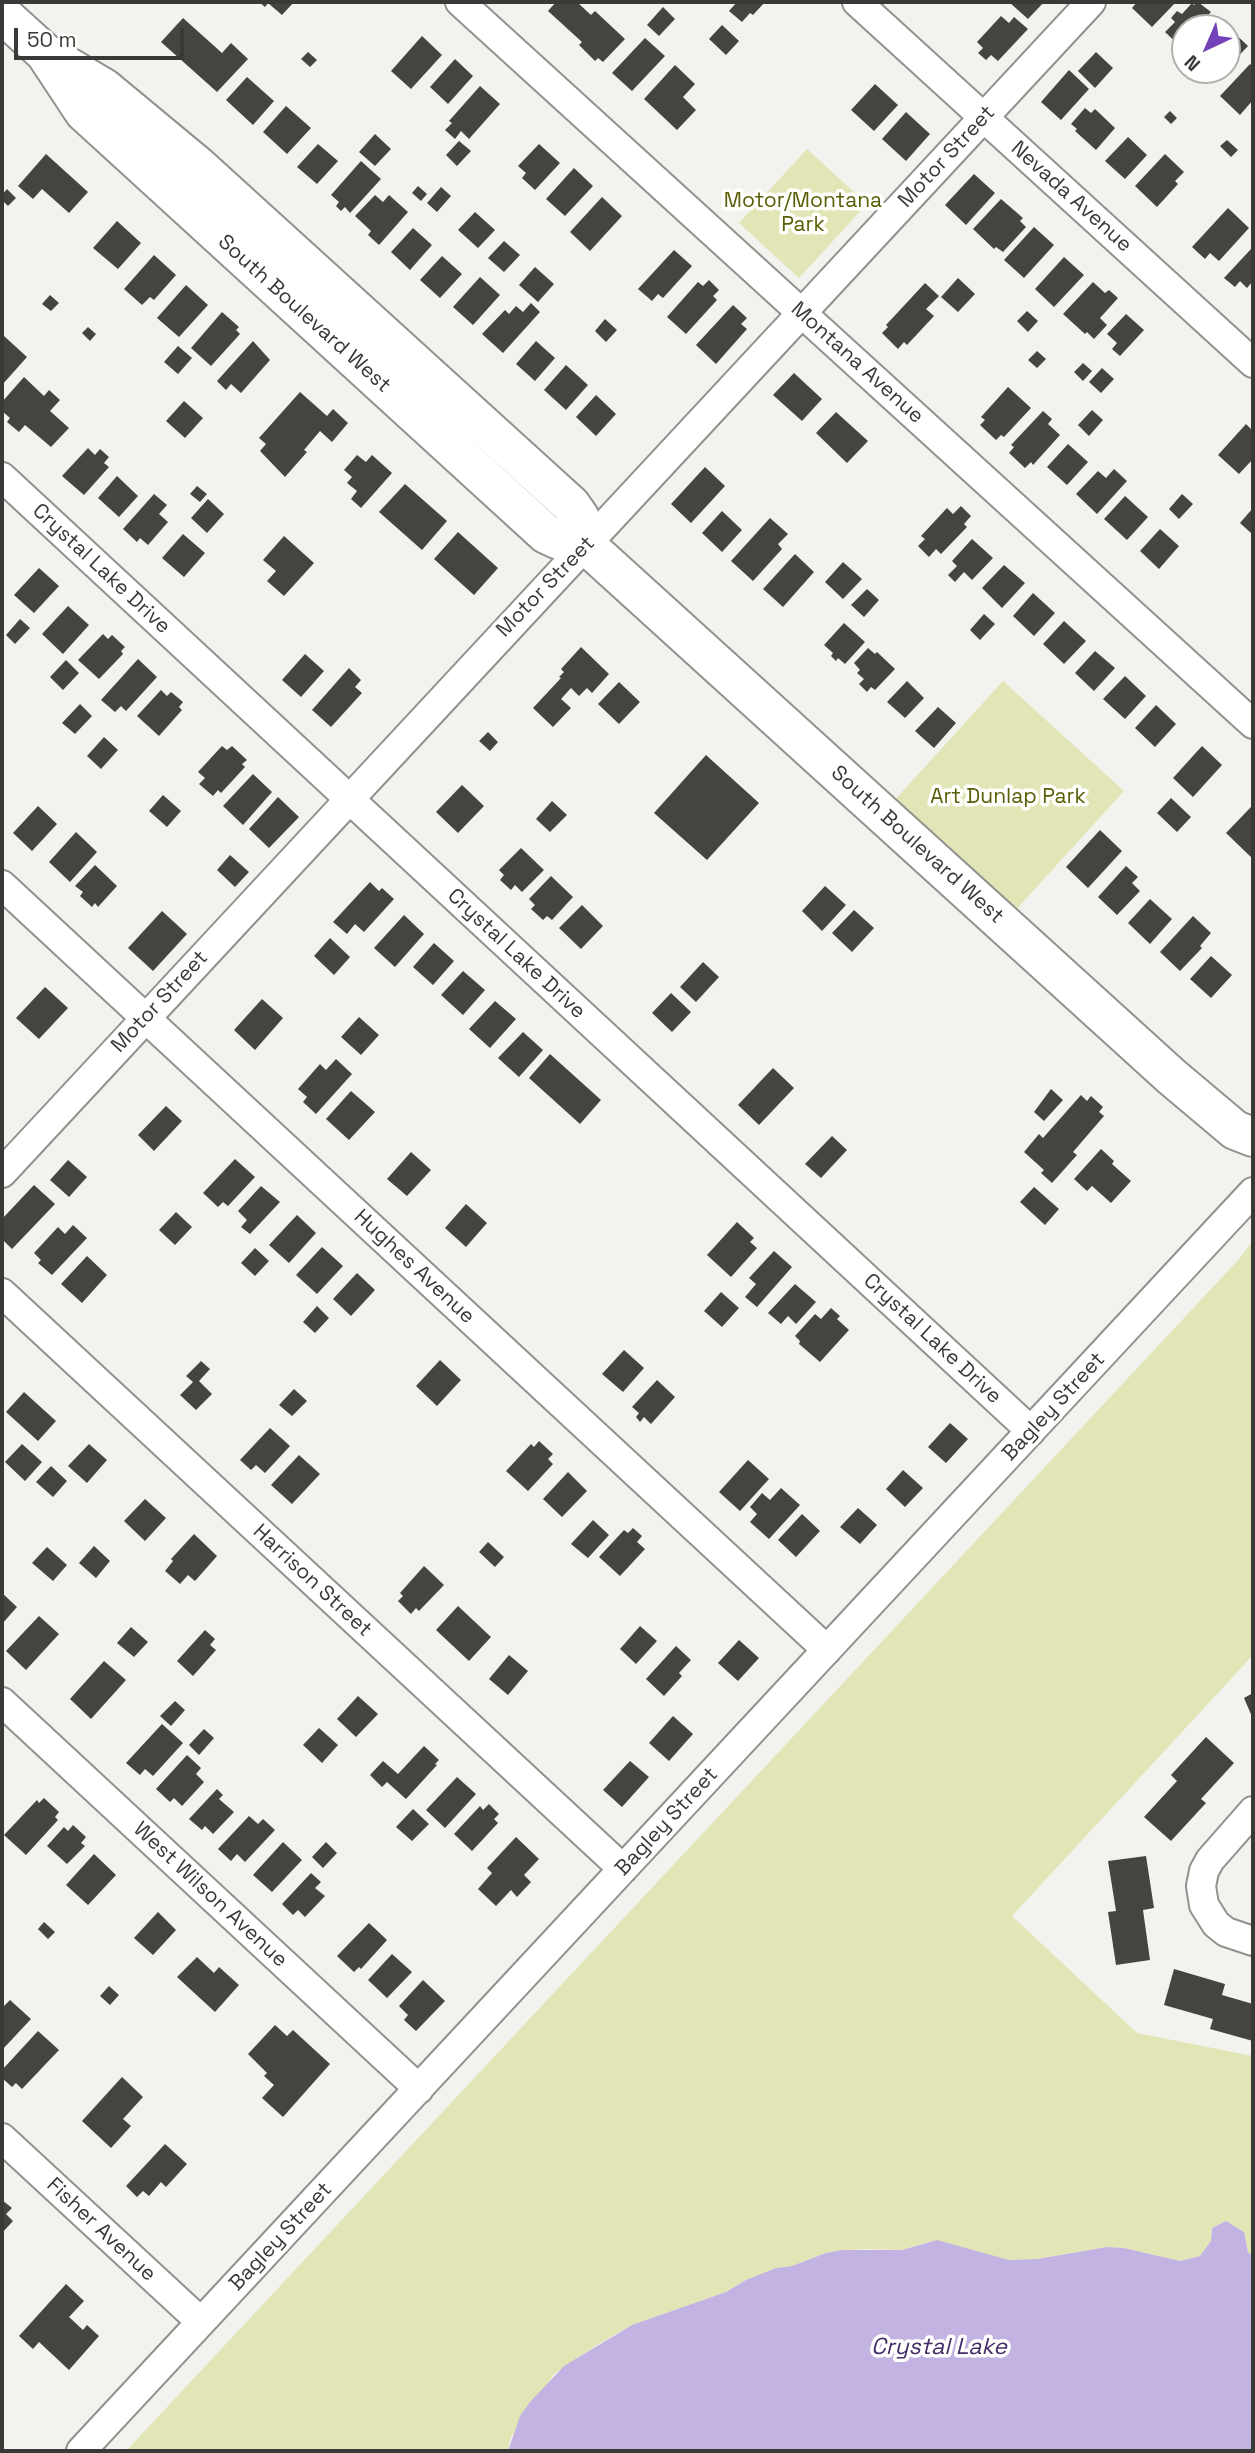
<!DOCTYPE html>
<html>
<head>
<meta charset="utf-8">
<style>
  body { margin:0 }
  #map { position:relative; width:1255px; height:2453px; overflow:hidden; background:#f2f2ef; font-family:"Space Grotesk",sans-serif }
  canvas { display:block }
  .frame { position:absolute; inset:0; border:4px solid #393938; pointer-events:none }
  .north { position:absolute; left:1171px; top:14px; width:70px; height:70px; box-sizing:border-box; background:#fffffe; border:2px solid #b0b0af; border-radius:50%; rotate:224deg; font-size:19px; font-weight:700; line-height:28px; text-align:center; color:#393938 }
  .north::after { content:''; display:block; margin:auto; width:24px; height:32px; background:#7341b8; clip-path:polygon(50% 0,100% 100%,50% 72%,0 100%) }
  .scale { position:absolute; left:14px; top:28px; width:170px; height:32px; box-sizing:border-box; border:4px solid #393938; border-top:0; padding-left:9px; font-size:21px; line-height:24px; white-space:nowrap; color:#393938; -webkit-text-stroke:5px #fffffe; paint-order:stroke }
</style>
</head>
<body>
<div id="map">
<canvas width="1255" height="2453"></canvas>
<div class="frame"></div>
<div class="north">N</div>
<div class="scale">50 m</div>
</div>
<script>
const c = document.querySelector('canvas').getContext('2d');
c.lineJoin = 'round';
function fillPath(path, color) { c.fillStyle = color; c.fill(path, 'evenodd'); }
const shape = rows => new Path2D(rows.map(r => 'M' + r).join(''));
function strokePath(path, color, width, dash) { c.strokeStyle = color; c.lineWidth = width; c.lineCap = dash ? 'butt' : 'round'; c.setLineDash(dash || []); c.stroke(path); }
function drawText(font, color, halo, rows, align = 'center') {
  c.font = font + ' "Space Grotesk",sans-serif'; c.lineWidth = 7; c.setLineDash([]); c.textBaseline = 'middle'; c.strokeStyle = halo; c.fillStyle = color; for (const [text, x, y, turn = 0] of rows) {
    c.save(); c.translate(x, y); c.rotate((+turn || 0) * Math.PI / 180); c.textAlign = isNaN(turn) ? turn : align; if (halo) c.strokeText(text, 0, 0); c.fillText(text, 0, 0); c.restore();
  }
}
const green = shape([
  [807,149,867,204,799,278,739,223],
  [1003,681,1124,791,1013,913,892,803],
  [1253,1240,1253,1655,1012,1916,1137,2033,1253,2056,1253,2256,1248,2252,1244,2232,1226,2221,1212,2228,1211,2241,1200,2256,1180,2261,1124,2248,1107,2247,1037,2259,1009,2260,932,2241,902,2250,863,2249,826,2253,792,2266,776,2268,746,2280,726,2292,632,2325,597,2345,554,2374,511,2437,508,2451,126,2451,1240,1258]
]);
const water = shape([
  [1226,2221,1244,2232,1248,2252,1253,2256,1253,2451,508,2451,520,2416,530,2402,564,2366,632,2325,726,2292,746,2280,776,2268,792,2266,826,2253,842,2250,902,2250,937,2240,1009,2260,1037,2259,1107,2247,1124,2248,1180,2261,1200,2256,1211,2241,1212,2228]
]);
const building = shape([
  [259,2,294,2,282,15,268,3,265,7],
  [556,2,577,2,591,15,595,11,625,39,603,62,598,58,595,61,579,45,582,42,548,11],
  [737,2,765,2,753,15,750,13,742,22,729,11],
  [1009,2,1044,2,1028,19],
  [1137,2,1176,2,1152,27,1132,8],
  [1198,2,1211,12,1206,17,1210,20,1202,28,1185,28,1183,49,1165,32,1175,22,1171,18,1177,11,1182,14,1192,3,1194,5],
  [663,7,675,19,659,36,647,25],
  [1001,16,1009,23,1014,17,1028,29,998,61,991,55,986,60,978,53,983,48,977,42],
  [183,18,222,53,231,43,248,59,217,92,161,42],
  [722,25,739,41,726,55,709,39],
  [1227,26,1248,46,1227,68],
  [422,36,442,55,411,89,391,71],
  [645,38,665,56,632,91,612,73],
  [308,52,317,60,310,67,301,59],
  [1096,52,1113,68,1095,88,1078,71],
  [455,59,473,76,448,104,430,87],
  [1250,64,1253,67,1253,100,1240,115,1220,96],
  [675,65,695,84,683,97,696,110,677,130,644,99],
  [1069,70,1089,89,1061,120,1041,102],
  [1200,70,1225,70,1214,83],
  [247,77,274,101,253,125,226,100],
  [875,84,898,105,874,131,851,110],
  [480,86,500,104,469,139,461,131,455,139,445,130,452,123,449,121],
  [286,106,311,128,287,154,263,132],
  [1085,108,1091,113,1095,109,1115,128,1096,150,1075,131,1077,129,1071,124],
  [1170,111,1177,118,1171,124,1164,117],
  [906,112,930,134,906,161,882,139],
  [375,134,391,149,375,166,359,152],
  [1128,137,1147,155,1125,179,1105,161],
  [1227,140,1238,150,1231,157,1220,146],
  [459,141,471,151,457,166,446,155],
  [318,144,338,161,317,184,297,167],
  [539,144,560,163,535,190,522,178,526,173,518,166],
  [46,154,88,192,69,213,42,189,33,199,18,186],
  [1165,154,1184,172,1175,181,1178,184,1157,207,1135,186],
  [361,161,381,179,350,213,345,207,341,211,336,206,339,202,331,195],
  [574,168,593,186,565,216,546,199],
  [974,174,995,193,966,225,945,205],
  [418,186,427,194,421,201,412,193],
  [441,187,451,196,437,212,427,203],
  [7,189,16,198,8,206,2,200,2,195],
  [375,195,383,202,389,195,408,212,379,245,368,235,371,231,355,216],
  [602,197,622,216,590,251,570,232],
  [1001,199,1023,218,1020,221,1026,227,1003,252,996,247,994,249,973,229],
  [1228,208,1249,228,1219,261,1210,253,1205,259,1192,247],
  [475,212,495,230,478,248,458,230],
  [117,221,141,243,118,269,93,248],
  [1034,227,1054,245,1024,278,1004,260],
  [413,228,432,245,410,270,391,252],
  [504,241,520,255,504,272,488,258],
  [1251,249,1253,251,1253,281,1247,288,1240,281,1235,287,1224,278],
  [674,250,692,266,663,298,658,294,652,301,638,289],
  [154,255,176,275,154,300,150,297,142,305,124,289],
  [442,256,462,274,440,298,420,280],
  [1064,257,1084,275,1054,307,1035,289],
  [535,267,554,284,538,302,519,285],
  [480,277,500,295,473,325,453,307],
  [958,278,975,294,958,312,941,297],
  [709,280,719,290,713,296,717,300,686,334,667,317,698,282,703,286],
  [1093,282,1105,293,1109,290,1118,298,1100,318,1107,325,1094,339,1087,332,1085,334,1063,314],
  [925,283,939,296,926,309,934,316,907,345,904,342,898,349,882,333,888,327,886,325],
  [186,285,208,305,179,337,157,318],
  [50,295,59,303,51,311,42,304],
  [531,303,540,312,503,353,482,334,505,310,509,314,516,306,523,312],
  [733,305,747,318,741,324,747,329,716,364,696,345],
  [1027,311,1038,321,1028,332,1017,321],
  [222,312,239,327,236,330,240,334,211,366,191,348],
  [1126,314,1144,330,1120,356,1112,349,1117,343,1107,334],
  [605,319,617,330,606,342,595,331],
  [88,327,96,334,90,341,82,333],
  [4,336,27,357,2,385,2,339],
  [253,341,270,360,241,393,231,384,226,390,217,381],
  [536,341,555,358,535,381,516,364],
  [178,346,192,358,178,374,164,362],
  [1037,351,1046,359,1037,368,1028,360],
  [1083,363,1092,371,1083,381,1074,372],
  [566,365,588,385,566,410,544,390],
  [1102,368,1114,379,1101,393,1089,382],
  [794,373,822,399,802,421,773,395],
  [24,377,44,396,49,390,60,400,50,411,69,428,51,447,25,425,19,432,7,422,10,418,2,411,2,402],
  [1008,387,1031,408,1004,437,1001,435,996,440,980,425,985,420,981,417],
  [300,392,327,416,333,409,348,423,332,442,320,431,304,450,307,452,285,477,260,451,266,444,259,438],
  [596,395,616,414,596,436,576,417],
  [184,401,203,418,185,438,166,421],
  [1092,410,1103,420,1089,436,1078,425],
  [1043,411,1052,419,1048,424,1060,435,1033,465,1031,462,1025,468,1009,453,1014,447,1011,445],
  [836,412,868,441,847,463,816,433],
  [1246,424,1253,431,1253,459,1239,474,1218,455],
  [1068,444,1088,462,1067,485,1047,467],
  [88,448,95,455,100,449,109,457,104,463,109,467,84,495,62,476],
  [357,455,366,462,372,455,392,473,361,508,351,499,357,491,347,483,352,477,344,470],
  [705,467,725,486,691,523,671,504],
  [1114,469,1127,481,1097,514,1076,494,1098,471,1106,478],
  [117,476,138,496,119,517,98,498],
  [405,484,447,521,422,550,379,512],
  [197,486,207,494,200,502,190,494],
  [154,494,167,505,159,514,168,522,148,545,140,538,137,542,123,529],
  [1182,494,1193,504,1179,519,1169,509],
  [1125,496,1148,517,1127,540,1104,519],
  [208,499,224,514,207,533,191,518],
  [961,506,971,516,964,524,967,527,941,554,936,549,929,557,918,546,925,539,921,536,947,508,953,514],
  [1253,508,1253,531,1251,533,1240,523],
  [722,511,742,530,722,552,702,533],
  [770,518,788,534,778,544,782,549,753,581,731,561],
  [1160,529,1179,546,1159,569,1140,551],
  [458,532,498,568,474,595,434,559],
  [183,534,205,553,184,577,162,558],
  [284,536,314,563,284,596,267,581,276,571,263,560],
  [972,539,993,558,972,580,964,572,955,582,948,575,957,566,952,561],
  [795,554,814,572,783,607,763,589],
  [843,562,862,579,843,599,825,582],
  [1004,565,1025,583,1002,608,982,588],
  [39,568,59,586,34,613,14,595],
  [867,589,879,600,864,617,851,605],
  [1033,593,1055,613,1034,636,1013,616],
  [68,606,89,625,63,654,42,634],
  [984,614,995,624,980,640,970,630],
  [20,619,30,628,15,644,6,635],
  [1064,621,1086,641,1064,664,1043,644],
  [844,623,865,642,845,664,838,658,836,661,831,656,833,653,824,645],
  [103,634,108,639,112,635,125,647,121,651,123,654,99,679,78,660],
  [581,647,609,674,592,693,587,688,579,696,571,688,561,699,571,708,553,727,533,708,561,678,559,677,564,672,561,669],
  [868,648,875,654,877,652,895,669,875,690,871,687,867,692,859,684,864,679,857,673,860,670,854,663],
  [1095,651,1115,668,1094,691,1075,673],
  [305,654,324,671,301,697,282,680],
  [138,659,157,677,126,711,121,706,115,712,101,700],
  [66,660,79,673,63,690,50,677],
  [349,668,361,680,355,687,362,693,331,727,312,710],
  [1125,676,1146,696,1125,719,1103,699],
  [907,681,924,698,905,718,887,702],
  [619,682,640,702,619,724,598,704],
  [161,690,167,696,171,692,183,702,179,707,182,710,159,736,137,716],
  [80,704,92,716,75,734,62,723],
  [1156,705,1176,724,1155,747,1135,728],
  [938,707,956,723,934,748,915,731],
  [488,732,498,742,490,751,479,741],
  [104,737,118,750,101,769,87,756],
  [222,746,227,750,232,746,247,760,242,764,245,767,221,793,218,790,213,796,199,784,205,778,198,772],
  [1202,746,1222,765,1193,797,1173,778],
  [706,755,759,803,707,860,654,813],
  [253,774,272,792,243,825,223,806],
  [462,785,484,806,458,833,436,812],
  [163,795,181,811,167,827,149,811],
  [278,797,299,817,269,848,249,829],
  [1171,798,1191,817,1177,832,1157,813],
  [552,801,567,815,550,832,536,819],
  [38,806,57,824,32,851,13,833],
  [1251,807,1253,810,1253,859,1226,833],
  [1100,830,1122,851,1088,888,1066,867],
  [76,832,97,852,70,882,49,862],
  [521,848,544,870,522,892,515,885,511,890,500,880,504,875,499,870],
  [230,855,249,872,235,887,217,870],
  [95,865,117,886,98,907,95,903,92,907,80,896,83,892,75,886],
  [1126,866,1138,877,1132,883,1140,891,1117,915,1098,897],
  [551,876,573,897,552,920,547,916,543,920,531,909,535,905,529,899],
  [370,882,379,891,382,888,394,899,364,932,355,924,347,934,333,922],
  [825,886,846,905,822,931,802,911],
  [1150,899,1172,919,1150,944,1128,923],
  [582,905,603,926,581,949,559,928],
  [854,910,874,928,852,952,832,933],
  [162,911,187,934,153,971,128,948],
  [404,915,424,934,395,967,374,948],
  [1193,916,1211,933,1200,946,1202,948,1180,971,1160,952],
  [330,938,350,957,334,975,314,956],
  [434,943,454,961,433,985,413,967],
  [1211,956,1232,975,1211,998,1190,979],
  [703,962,719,977,696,1002,680,987],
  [463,971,485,990,463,1015,441,995],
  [45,987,68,1008,39,1039,16,1018],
  [671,993,691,1012,672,1032,652,1013],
  [262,999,283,1018,255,1050,234,1030],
  [495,1001,516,1019,490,1048,469,1029],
  [359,1017,379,1035,361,1055,341,1037],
  [523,1032,543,1050,519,1077,498,1058],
  [550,1054,601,1100,580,1124,529,1078],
  [336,1059,352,1074,316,1114,303,1102,307,1097,298,1089,320,1064,326,1070],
  [773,1068,794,1088,759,1125,738,1105],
  [1051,1089,1063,1100,1044,1121,1034,1112],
  [351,1091,375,1112,349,1140,326,1119],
  [1081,1095,1087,1101,1091,1096,1103,1107,1099,1112,1104,1116,1073,1152,1077,1155,1052,1183,1041,1173,1044,1170,1024,1152,1039,1134,1043,1138],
  [166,1106,182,1121,154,1151,138,1135],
  [832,1136,847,1150,821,1178,805,1164],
  [1101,1149,1114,1161,1112,1164,1131,1181,1111,1203,1092,1186,1087,1191,1074,1179],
  [411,1152,431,1170,407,1196,387,1179],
  [235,1159,255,1177,228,1206,223,1202,218,1207,203,1193],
  [68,1160,87,1177,69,1197,50,1180],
  [34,1185,55,1204,12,1249,2,1239,2,1219],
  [261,1186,280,1202,250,1234,241,1227,247,1220,238,1211],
  [1034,1187,1059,1209,1045,1225,1020,1202],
  [466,1204,487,1223,466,1247,445,1228],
  [176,1212,192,1227,175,1245,159,1230],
  [297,1215,316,1233,289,1263,269,1245],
  [737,1222,754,1238,750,1242,757,1248,731,1277,707,1255],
  [73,1225,87,1238,52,1275,38,1263,41,1260,34,1253,58,1227,65,1234],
  [322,1247,343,1266,317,1294,296,1275],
  [255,1248,269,1261,255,1276,241,1263],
  [774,1251,792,1267,757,1307,745,1297,756,1284,749,1278],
  [87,1256,107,1275,82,1303,61,1284],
  [357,1273,375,1290,351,1316,333,1299],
  [795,1284,816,1302,796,1324,788,1316,781,1324,768,1313],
  [721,1292,739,1308,722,1327,704,1311],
  [317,1306,329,1318,315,1333,303,1322],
  [831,1308,840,1316,837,1319,849,1330,820,1362,799,1344,800,1341,795,1336,815,1314,821,1319],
  [624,1350,644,1368,623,1392,602,1374],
  [440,1360,461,1380,437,1406,416,1386],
  [201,1361,210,1369,199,1381,212,1394,196,1410,180,1395,193,1382,186,1376],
  [657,1380,675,1397,651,1424,644,1417,640,1422,636,1417,639,1413,632,1407],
  [294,1389,307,1401,292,1416,279,1405],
  [24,1392,56,1421,38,1441,6,1412],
  [950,1423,968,1439,946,1463,928,1447],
  [270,1428,290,1446,265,1473,256,1465,251,1470,240,1460],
  [539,1441,553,1454,548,1459,553,1464,528,1491,506,1471,531,1444,534,1447],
  [22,1444,42,1462,25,1481,5,1462],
  [89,1444,107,1460,87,1483,68,1466],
  [299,1455,320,1474,292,1504,271,1485],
  [748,1460,769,1479,740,1511,719,1492],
  [51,1466,67,1481,53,1497,36,1482],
  [903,1470,923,1488,905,1507,886,1489],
  [568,1472,587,1491,562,1517,543,1499],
  [781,1488,800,1505,769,1539,750,1522,757,1514,750,1507,762,1493,770,1500],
  [145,1499,166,1518,145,1541,124,1521],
  [858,1508,877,1525,860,1544,840,1527],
  [802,1514,820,1531,796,1557,778,1540],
  [593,1520,609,1535,588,1558,571,1544],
  [633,1528,642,1536,637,1542,645,1549,620,1576,599,1557,624,1530,628,1533],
  [194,1534,217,1556,195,1581,188,1575,180,1584,165,1571,173,1561,171,1559],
  [488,1542,504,1557,495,1567,479,1552],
  [94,1546,110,1561,96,1578,79,1563],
  [47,1547,67,1565,53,1581,32,1563],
  [424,1566,444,1585,419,1611,416,1608,411,1614,398,1601,403,1596,400,1593],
  [2,1593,17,1607,2,1624],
  [458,1606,491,1637,469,1661,436,1630],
  [39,1616,59,1634,26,1670,6,1651],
  [640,1626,657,1641,636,1664,620,1649],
  [131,1627,148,1642,134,1657,117,1643],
  [205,1630,215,1639,210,1645,216,1650,193,1676,177,1661],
  [739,1640,759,1658,738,1681,718,1663],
  [676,1646,691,1660,679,1673,682,1676,664,1696,646,1679],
  [509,1655,528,1671,508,1695,489,1679],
  [104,1661,126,1680,91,1719,70,1699],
  [1253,1693,1253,1719,1244,1698],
  [358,1696,378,1714,356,1737,337,1719],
  [175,1701,185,1710,171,1726,160,1716],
  [673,1716,693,1734,669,1761,649,1743],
  [162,1724,183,1743,153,1776,145,1769,140,1775,126,1763],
  [319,1728,338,1745,322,1763,303,1745],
  [204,1729,214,1738,199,1755,189,1745],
  [1206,1737,1234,1763,1201,1799,1206,1803,1171,1841,1144,1817,1177,1781,1171,1775],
  [424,1746,439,1760,435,1764,437,1765,406,1799,387,1782,382,1787,370,1775,383,1761,398,1774],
  [187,1755,201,1768,196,1774,204,1782,182,1806,174,1798,170,1802,156,1789],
  [630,1761,649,1777,622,1807,603,1790],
  [457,1777,476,1794,445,1828,426,1810],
  [217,1789,223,1795,219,1799,234,1812,213,1834,205,1826,202,1830,189,1819],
  [44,1798,59,1812,55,1817,58,1820,26,1855,4,1835,37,1800,39,1803],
  [489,1804,499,1814,494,1819,498,1823,472,1851,454,1834,480,1806,483,1810],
  [413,1809,429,1824,412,1841,396,1827],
  [249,1816,258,1824,263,1819,275,1830,245,1862,237,1854,231,1861,218,1849],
  [73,1825,86,1837,81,1843,85,1846,67,1864,47,1846,64,1827,68,1831],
  [516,1837,539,1859,524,1875,531,1882,517,1897,511,1890,496,1906,478,1889,492,1873,487,1868],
  [283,1842,302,1860,272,1892,253,1875],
  [326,1842,337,1853,323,1868,312,1857],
  [94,1854,116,1875,88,1905,66,1885],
  [1146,1856,1154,1908,1143,1910,1150,1960,1116,1965,1108,1912,1116,1911,1108,1861],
  [311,1873,321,1882,315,1888,325,1896,305,1917,298,1910,293,1915,282,1904],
  [158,1912,176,1930,153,1955,134,1938],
  [44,1922,55,1932,48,1939,38,1929],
  [369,1923,387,1940,361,1969,359,1967,354,1972,337,1956],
  [392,1954,412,1972,387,1998,368,1980],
  [197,1957,214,1973,219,1967,239,1985,215,2012,177,1977],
  [1174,1969,1225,1984,1222,1995,1253,2004,1253,2041,1210,2029,1213,2019,1164,2005],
  [423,1980,445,2001,416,2031,404,2020,408,2015,399,2006],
  [109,1986,119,1995,110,2005,100,1996],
  [10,2000,31,2019,2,2050,2,2008],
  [275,2025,287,2036,293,2030,330,2064,283,2117,262,2098,274,2085,264,2076,267,2073,248,2054],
  [38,2031,59,2050,22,2089,16,2083,12,2087,2,2078,2,2070],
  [122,2077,143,2097,123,2119,131,2126,111,2148,82,2121],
  [165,2144,187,2164,166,2187,161,2182,149,2196,143,2191,137,2197,126,2186],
  [2,2200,12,2208,6,2214,13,2221,2,2233],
  [66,2284,84,2301,69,2317,83,2330,87,2325,99,2336,69,2370,39,2342,33,2349,19,2336]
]);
const street = shape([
  [460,2,1253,724],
  [857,2,1253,363],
  [2,477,1031,1431],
  [2,885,827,1650],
  [2,1173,1091,2],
  [2,1293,623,1869],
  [2,1702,419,2089],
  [1253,1811,1210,1860,1204,1871,1201,1886,1204,1905,1216,1924,1226,1932,1253,1941],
  [2,2138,201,2322],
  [81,2451,1253,1192]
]);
const secondary = shape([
  [2,14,45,53,104,88,198,166,571,505,580,518,586,545],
  [45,53,84,112,546,534,559,540,586,545,1172,1077,1235,1130,1253,1137]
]);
const streetNames = [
  ["Motor Street",947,157,-47],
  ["Nevada Avenue",1071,197,42],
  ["South Boulevard West",304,314,42],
  ["Montana Avenue",857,363,42],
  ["Crystal Lake Drive",101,569,43],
  ["Motor Street",546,587,-46],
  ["South Boulevard West",917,845,42],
  ["Crystal Lake Drive",516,954,43],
  ["Motor Street",160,1002,-47],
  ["Hughes Avenue",414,1267,43],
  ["Crystal Lake Drive",932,1339,43],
  ["Bagley Street",1054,1407,-47],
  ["Harrison Street",312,1581,43],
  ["Bagley Street",667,1822,-47],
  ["West Wilson Avenue",210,1895,43],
  ["Fisher Avenue",101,2230,43],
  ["Bagley Street",281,2237,-47]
];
const parkNames = [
  ["Motor/Montana",803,201],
  ["Park",803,225],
  ["Art Dunlap Park",1008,797]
];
const waterNames = [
  ["Crystal Lake",939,2348]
];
fillPath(green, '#e2e6b7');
fillPath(water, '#c2b3e3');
fillPath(building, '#444441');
strokePath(street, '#91918e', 32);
strokePath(secondary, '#91918e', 42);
strokePath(street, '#fff', 28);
strokePath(secondary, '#fff', 38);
drawText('21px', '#393938', '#fffffe', streetNames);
drawText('21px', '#595d06', '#fffffe', parkNames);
drawText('italic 23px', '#442d68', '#fffffe', waterNames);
</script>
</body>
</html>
